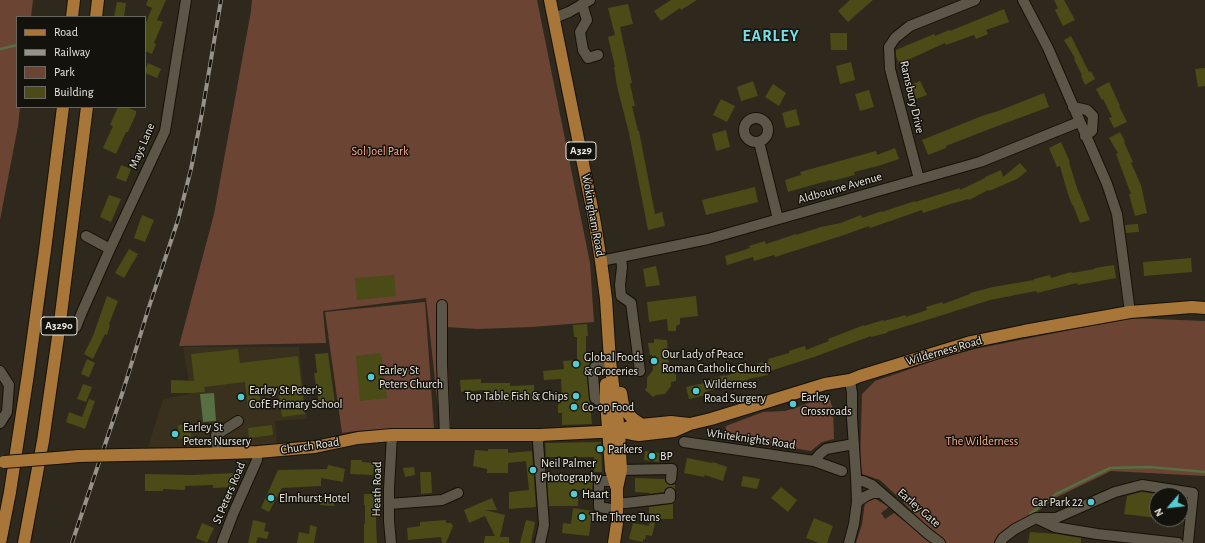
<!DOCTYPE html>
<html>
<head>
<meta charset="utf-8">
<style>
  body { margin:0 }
  #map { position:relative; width:1205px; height:543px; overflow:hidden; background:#2e291c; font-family:"Alegreya Sans",sans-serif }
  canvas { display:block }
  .legend { position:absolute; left:16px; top:16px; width:130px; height:92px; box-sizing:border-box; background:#14120c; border:1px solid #6a6861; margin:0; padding:5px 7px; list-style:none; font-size:12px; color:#ece8e0 }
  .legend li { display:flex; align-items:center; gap:8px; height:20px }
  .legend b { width:20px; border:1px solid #6a6861 }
  .north { position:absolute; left:1149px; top:487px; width:40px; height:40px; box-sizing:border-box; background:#14120c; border:1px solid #6a6861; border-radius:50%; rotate:242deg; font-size:11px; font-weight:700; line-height:16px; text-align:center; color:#ece8e0 }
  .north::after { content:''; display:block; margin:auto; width:14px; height:18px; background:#51ccd3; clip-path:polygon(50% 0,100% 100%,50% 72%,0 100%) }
</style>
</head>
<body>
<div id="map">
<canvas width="1205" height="543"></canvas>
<ul class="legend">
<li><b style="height:5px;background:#a9763a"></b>Road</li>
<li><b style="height:5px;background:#989389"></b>Railway</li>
<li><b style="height:11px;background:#6b4434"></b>Park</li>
<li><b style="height:11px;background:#4a4b17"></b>Building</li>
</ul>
<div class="north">N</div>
</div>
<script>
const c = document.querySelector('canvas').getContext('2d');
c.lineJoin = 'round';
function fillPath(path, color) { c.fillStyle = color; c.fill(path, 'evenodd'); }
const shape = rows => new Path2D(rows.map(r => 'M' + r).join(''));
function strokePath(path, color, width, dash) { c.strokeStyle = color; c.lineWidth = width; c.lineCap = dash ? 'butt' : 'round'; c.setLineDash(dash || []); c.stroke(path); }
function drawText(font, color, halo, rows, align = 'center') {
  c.font = font + ' "Alegreya Sans",sans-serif'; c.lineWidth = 3; c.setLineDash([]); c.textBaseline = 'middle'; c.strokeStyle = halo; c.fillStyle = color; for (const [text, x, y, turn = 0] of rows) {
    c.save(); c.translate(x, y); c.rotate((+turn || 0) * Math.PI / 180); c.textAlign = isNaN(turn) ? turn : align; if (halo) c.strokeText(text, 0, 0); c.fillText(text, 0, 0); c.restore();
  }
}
const built = shape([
  [183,347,299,347,307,419,275,421,277,444,199,447,148,447,163,399,191,394]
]);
const green = shape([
  [0,0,33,0,31,17,17,17,17,107,20,107,18,126,0,220],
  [252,0,537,0,590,263,594,322,532,327,477,329,446,327,451,427,440,426,426,298,323,311,326,343,179,346,214,214,251,11],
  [425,302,434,429,425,431,408,429,357,431,342,433,325,312],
  [1130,318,1205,321,1205,476,1111,471,1055,498,996,543,945,543,934,534,903,502,910,496,905,491,898,497,880,480,862,474,860,462,862,394,875,381,942,358,975,349],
  [824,397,830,400,833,409,834,439,822,442,811,451,725,437,726,426,763,412,785,411,804,405,816,399],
  [874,498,889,507,881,513,885,519,894,513,934,543,856,543,862,524,865,502]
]);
const water = shape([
  [214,393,216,421,203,422,200,394]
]);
const stream = shape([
  [0,49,17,45],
  [1030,514,1056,494,1110,468,1149,467,1205,472]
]);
const building = shape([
  [148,0,166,0,157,20,163,22,154,43,156,44,152,54,145,51,145,25,152,8,146,5],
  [671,0,697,0,681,10,680,8,661,21,654,11],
  [850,0,873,0,848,22,838,11],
  [1054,0,1064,0,1075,20,1063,26,1055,10,1058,8],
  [117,2,126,3,124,17,114,17],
  [628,4,633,24,620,27,632,83,630,84,635,106,632,106,638,131,639,131,655,214,662,212,665,226,648,230,629,133,617,86,614,67,615,67,608,37,615,35,608,8],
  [1004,9,1009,22,986,30,988,34,976,39,974,35,946,45,945,43,899,64,896,56,896,50,934,34,935,36,949,30,950,31],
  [830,33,847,33,847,50,831,50],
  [1071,36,1089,72,1091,71,1095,79,1085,85,1081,76,1082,75,1074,59,1075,58,1064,40],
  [851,62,855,80,840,84,836,66],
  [148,63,161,69,157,78,145,73,145,70],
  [1205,68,1205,86,1198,87,1195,69],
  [753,81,758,96,741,101,737,87],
  [920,81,927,95,916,99,910,85],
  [1109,82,1120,106,1119,106,1127,122,1114,128,1109,118,1112,117,1103,99,1102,100,1096,89],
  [773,84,786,93,779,106,765,97],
  [869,90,874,107,860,111,855,94],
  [1044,93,1049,107,987,130,946,146,946,148,928,155,922,140,982,116,1001,110],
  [721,99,735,106,727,122,713,115],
  [118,107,126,107,136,111,136,114,128,132,126,132,116,154,103,148,113,126,110,125],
  [796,109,800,125,786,128,782,113],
  [726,130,730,147,716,151,712,134],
  [1120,132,1125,141,1124,142,1133,162,1131,163,1141,185,1147,213,1135,216,1129,194,1131,194,1116,154,1118,153,1109,138],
  [1061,142,1070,162,1069,162,1077,188,1090,220,1080,223,1073,205,1072,205,1067,191,1060,166,1057,167,1049,148],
  [895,148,899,159,878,166,854,172,855,175,832,181,831,180,816,184,788,192,785,180,801,175,800,172,876,151,877,155],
  [1020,163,1027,171,1017,179,989,191,988,190,969,200,968,199,944,206,923,213,922,210,870,228,869,226,844,235,775,257,774,255,754,261,753,257,727,265,725,256,750,248,749,246,765,241,766,244,796,234,796,235,821,227,841,223,861,215,862,218,882,211,882,212,915,201,915,202,960,188,960,190,985,178,985,177,1001,170,1003,177],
  [121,165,131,169,126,182,116,178],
  [755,187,758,202,706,215,702,200],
  [109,195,121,199,111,222,100,217],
  [142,215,154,220,145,242,134,238],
  [1138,224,1139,232,1126,233,1125,225],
  [129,249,138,254,124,278,115,273],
  [1191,258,1192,272,1144,276,1143,262],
  [1114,265,1116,278,1078,285,1077,283,1037,293,1036,291,990,300,930,319,887,332,887,333,871,337,871,336,814,357,767,372,768,375,748,379,748,380,732,386,731,384,705,392,706,395,689,399,686,387,709,382,708,380,725,375,725,376,749,368,748,366,769,361,768,359,789,353,789,351,805,346,806,350,829,341,828,339,864,325,864,326,883,320,884,321,906,315,906,317,927,310,926,307,942,302,943,304,970,294,970,293,993,287,1034,280,1034,279,1050,275,1051,278,1071,272,1072,273,1095,269,1095,268],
  [656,266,660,285,646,287,643,269],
  [394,275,396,296,357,300,355,278],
  [107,296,118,301,109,324,110,325,107,335,105,334,93,359,84,354,93,336],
  [696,296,698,316,680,318,680,324,676,326,676,331,668,331,667,319,649,322,647,302],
  [587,324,588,336,586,336,586,360,589,359,589,364,587,376,589,399,590,402,592,424,562,425,562,413,558,413,558,402,562,402,561,379,544,380,543,371,564,369,563,361,577,360,577,337,574,337,573,325],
  [654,339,667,340,669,367,676,373,676,381,671,382,671,386,665,394,656,395,653,397,645,390,647,387,647,378,653,370,652,355,650,355,648,343,654,343],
  [238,349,240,363,298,356,305,414,282,417,278,389,259,392,261,406,248,408,245,382,204,387,205,392,193,393,171,393,171,380,194,381,191,354],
  [328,353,335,403,319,405,314,373,317,373,315,354],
  [381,353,387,398,360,401,356,356],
  [87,359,95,363,89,377,81,374],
  [481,379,481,383,510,383,510,386,534,385,535,400,494,402,494,397,484,397,484,390,461,392,460,380],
  [83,384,92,387,86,402,77,399],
  [89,399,95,401,85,429,66,422,69,412,82,417],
  [191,424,191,438,178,439,178,425],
  [272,425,273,435,249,438,248,428],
  [601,442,602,472,594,472,594,457,546,457,545,443],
  [488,449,508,449,508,453,532,451,536,507,509,509,509,492,529,490,526,461,508,463,508,473,487,473,487,469,473,466,475,450,488,451],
  [645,451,660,453,659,462,644,460],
  [687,458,712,463,713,462,727,467,723,481,705,475,704,477,684,473],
  [351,460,362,460,362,462,374,463,373,475,350,474],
  [328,465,345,469,343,482,321,478,321,486,282,488,269,512,261,508,278,470,327,469],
  [414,467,415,475,405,477,403,468],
  [420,472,431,472,432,493,421,494],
  [234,473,234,487,213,488,213,485,185,486,185,490,163,489,163,491,145,491,145,474,192,475],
  [743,476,760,479,757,489,741,486],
  [570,478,593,479,592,490,578,490,578,506,549,506,547,480,570,480],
  [635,478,665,479,665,482,668,484,671,485,675,484,675,489,670,487,666,488,664,492,649,494,650,493,635,492],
  [781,487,797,500,788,512,771,498],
  [1141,492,1157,494,1157,518,1124,514,1127,496],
  [364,494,377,494,376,524,377,543,364,543,364,524,365,524,365,505,364,505],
  [321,497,335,499,334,506,320,505],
  [492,498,497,510,485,510,505,515,500,537,509,537,509,543,484,543,485,536,495,536,485,516,469,523,464,510],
  [671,504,673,504,673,519,656,519,652,536,646,535,645,540,643,539,643,542,629,539,633,523,649,526,649,507],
  [573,508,592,511,589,536,562,533,563,523,571,524],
  [814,518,833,526,827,543,819,543,806,538],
  [253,520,266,523,264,531,269,532,267,539,258,537,256,543,248,543],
  [446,520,446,523,451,523,453,526,446,543,442,543,441,537,408,540,407,528,420,526,420,522],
  [526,520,535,522,531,543,520,543],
  [202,523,214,528,207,543,196,538],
  [310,525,317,527,314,543,297,543,299,532,309,534],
  [1030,532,1056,534,1081,538,1081,543,1028,543]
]);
const minor = shape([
  [1023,0,1048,48,1107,184,1117,214,1130,312],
  [582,4,587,20,580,32,583,50,588,58,598,55],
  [554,18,569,12,590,0],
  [1073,107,1087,110,1093,116,1092,131,1085,136],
  '744 130a12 12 0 1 1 24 0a12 12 0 1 1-24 0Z',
  [759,142,778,219],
  [919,179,890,69,889,47,895,38,910,26,975,0],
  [86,236,110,249],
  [621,257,622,267,620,285,621,296,631,303,640,371],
  [601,261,708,239,980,162,1079,122],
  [442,305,442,365,445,435],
  [76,327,82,312,110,249,165,131,186,0],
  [0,371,9,385,7,412,0,423],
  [606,401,598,400,595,398,593,375,595,367,600,364,610,361],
  [540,435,538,442,544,525,540,543],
  [684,442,814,461,842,471],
  [218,453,216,435,238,421],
  [814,461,820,454,826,449,854,444],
  [621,470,672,469,671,479],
  [614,481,599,481,599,507,617,510],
  [857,481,863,481,872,485,927,533,940,543],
  [857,502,866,496,873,493,880,493],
  [617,503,626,503,670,498,670,493],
  [389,504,442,500,458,493],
  [1038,519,1055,527,1097,534,1178,543],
  [222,543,233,514,257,460,258,452],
  [391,543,389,521,389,489,392,435],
  [849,543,854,524,857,502,856,476,852,418,852,393,850,380],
  [1000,543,1003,538,1015,529,1036,518,1056,518,1115,492,1142,485,1193,493,1188,543]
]);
const major = shape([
  [550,0,594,218,601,261,606,299,610,361,619,431,621,470,617,488,617,523,614,543],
  [72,17,74,0],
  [96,17,98,0],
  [606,384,606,401,611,470,616,486],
  [621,393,623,405,625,410,633,419,642,425],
  [619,431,632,434,639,435,674,431,690,424,711,419,825,384,850,380,860,376,971,342,1024,331,1130,312,1192,307,1205,308],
  [124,455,196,454,258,452,315,447,358,438,392,435,540,435,619,431,631,426,671,422,689,424],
  [56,458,79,456],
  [0,543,10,492,28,374,45,250,63,107],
  [24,543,43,441,59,330,87,107]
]);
const rail = shape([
  [72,543,123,391,149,307,178,220,191,169,202,113,221,0]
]);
const majorBridge = shape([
  [79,456,124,455],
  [4,462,56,458]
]);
const markers = [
  [654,361,4,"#51ccd3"],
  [576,364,4,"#51ccd3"],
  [371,377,4,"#51ccd3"],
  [696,391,4,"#51ccd3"],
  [576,396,4,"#51ccd3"],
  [241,397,4,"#51ccd3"],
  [793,404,4,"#51ccd3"],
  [574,407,4,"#51ccd3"],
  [175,434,4,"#51ccd3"],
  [600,449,4,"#51ccd3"],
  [652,456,4,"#51ccd3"],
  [533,470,4,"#51ccd3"],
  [574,494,4,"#51ccd3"],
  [271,498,4,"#51ccd3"],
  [1091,502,4,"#51ccd3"],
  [582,517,4,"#51ccd3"]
];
const shields = [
  [581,151,30],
  [59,326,36]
];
const shieldNames = [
  ["A329",581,151],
  ["A3290",59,326]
];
const streetNames = [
  ["Ramsbury Drive",912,97,77],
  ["Mays Lane",142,146,-67],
  ["Aldbourne Avenue",840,188,-16],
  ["Wokingham Road",593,215,80],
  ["Wilderness Road",944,351,-16],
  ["Whiteknights Road",751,439,8],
  ["Church Road",310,446,-8],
  ["Heath Road",377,489,-89],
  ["St Peters Road",229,493,-67],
  ["Earley Gate",919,508,41]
];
const parkNames = [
  ["Sol Joel Park",380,151],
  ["The Wilderness",982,441]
];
const poiNames = [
  ["Our Lady of Peace",662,354],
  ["Roman Catholic Church",662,368],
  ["Global Foods",584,357],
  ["& Groceries",584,371],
  ["Earley St",379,370],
  ["Peters Church",379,384],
  ["Wilderness",704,384],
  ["Road Surgery",704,398],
  ["Earley St Peter's",249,390],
  ["CofE Primary School",249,404],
  ["Top Table Fish & Chips",568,396,"right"],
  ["Earley",801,397],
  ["Crossroads",801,411],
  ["Co-op Food",582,407],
  ["Earley St",183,427],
  ["Peters Nursery",183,441],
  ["Parkers",608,449],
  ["BP",660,456],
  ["Neil Palmer",541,463],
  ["Photography",541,477],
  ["Haart",582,494],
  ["Elmhurst Hotel",279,498],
  ["Car Park 22",1083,502,"right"],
  ["The Three Tuns",590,517]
];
const districtNames = [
  ["EARLEY",771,36]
];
fillPath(built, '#39301d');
fillPath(green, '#6b4434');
fillPath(water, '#566f43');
strokePath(stream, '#566f43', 2.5);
fillPath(building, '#4a4b17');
strokePath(minor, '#171106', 12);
strokePath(major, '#171106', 14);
strokePath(minor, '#5c5648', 10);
strokePath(major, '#a9763a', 12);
strokePath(rail, '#989389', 4);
strokePath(rail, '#14120c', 2.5, [8]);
strokePath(majorBridge, '#171106', 14, []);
strokePath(majorBridge, '#a9763a', 12);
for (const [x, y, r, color] of markers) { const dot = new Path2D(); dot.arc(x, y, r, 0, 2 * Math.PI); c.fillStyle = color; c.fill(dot); strokePath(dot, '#14120c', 1.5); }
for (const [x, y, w] of shields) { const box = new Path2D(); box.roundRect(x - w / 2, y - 9, w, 18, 3); c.fillStyle = '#14120c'; c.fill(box); strokePath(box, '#ece8e0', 1); }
drawText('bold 11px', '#ece8e0', null, shieldNames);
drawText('12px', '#ece8e0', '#14120c', streetNames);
drawText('12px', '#fdaf90', '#14120c', parkNames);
drawText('12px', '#ece8e0', '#14120c', poiNames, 'left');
c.letterSpacing = '1px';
drawText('bold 16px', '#74e0e7', '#14120c', districtNames);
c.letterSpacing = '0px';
</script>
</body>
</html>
